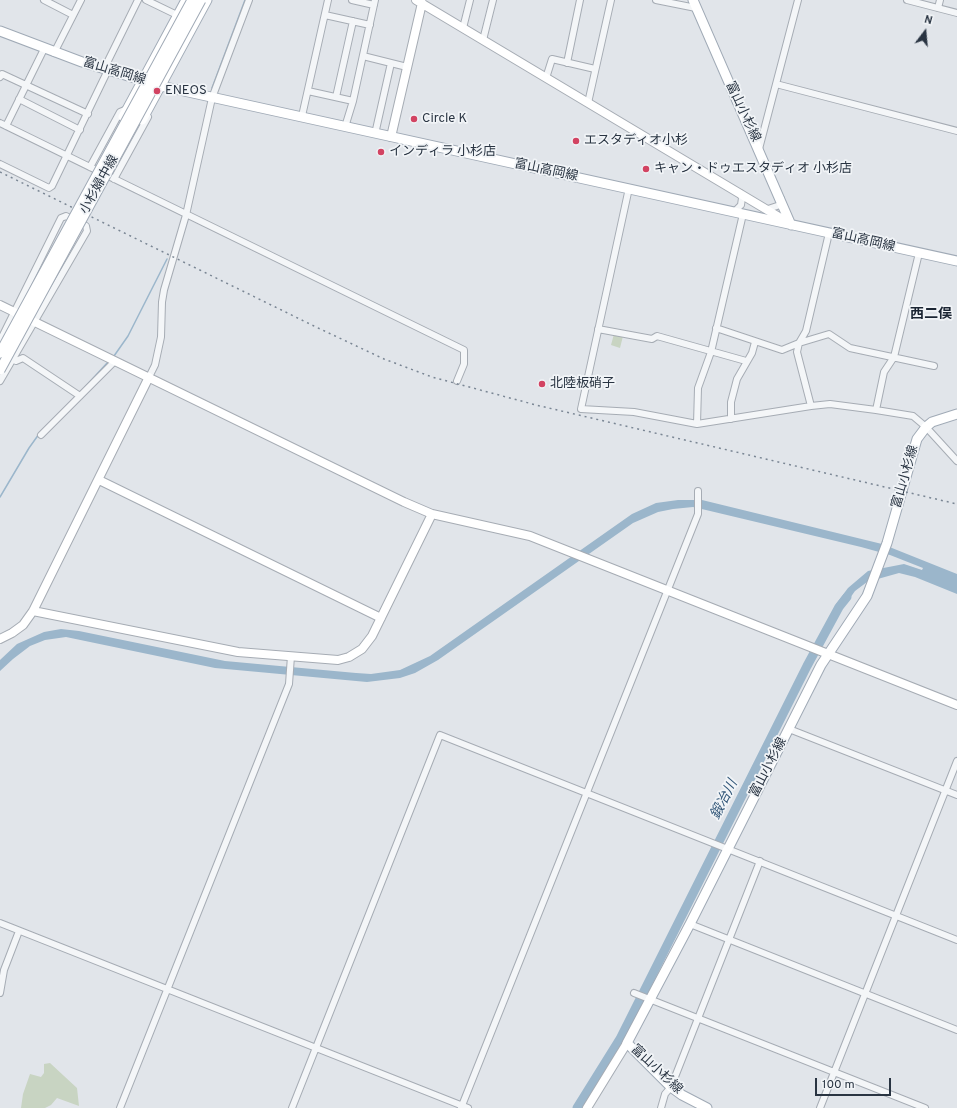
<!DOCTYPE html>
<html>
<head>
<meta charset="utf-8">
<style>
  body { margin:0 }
  #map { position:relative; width:957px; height:1108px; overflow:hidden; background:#e1e5ea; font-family:Overpass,sans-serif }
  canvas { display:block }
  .north { position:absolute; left:905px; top:12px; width:40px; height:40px; -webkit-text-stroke:3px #f1f4f7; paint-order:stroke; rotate:16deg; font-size:11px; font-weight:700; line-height:16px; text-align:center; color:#293442 }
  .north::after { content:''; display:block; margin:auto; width:14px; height:18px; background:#293442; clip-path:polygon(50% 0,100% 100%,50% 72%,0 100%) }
  .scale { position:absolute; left:815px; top:1078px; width:76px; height:18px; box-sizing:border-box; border:2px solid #293442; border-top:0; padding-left:5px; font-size:12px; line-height:14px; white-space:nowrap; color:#293442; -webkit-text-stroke:3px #f1f4f7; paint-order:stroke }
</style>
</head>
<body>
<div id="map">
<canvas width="957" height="1108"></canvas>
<div class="north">N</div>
<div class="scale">100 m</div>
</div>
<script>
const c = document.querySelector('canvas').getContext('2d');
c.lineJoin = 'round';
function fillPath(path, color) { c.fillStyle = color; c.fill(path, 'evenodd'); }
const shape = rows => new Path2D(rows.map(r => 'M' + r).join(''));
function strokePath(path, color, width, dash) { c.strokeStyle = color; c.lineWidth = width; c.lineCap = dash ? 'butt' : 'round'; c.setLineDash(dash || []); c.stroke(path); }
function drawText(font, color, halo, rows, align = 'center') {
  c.font = font + ' Overpass,"Noto Sans JP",sans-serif'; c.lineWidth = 3.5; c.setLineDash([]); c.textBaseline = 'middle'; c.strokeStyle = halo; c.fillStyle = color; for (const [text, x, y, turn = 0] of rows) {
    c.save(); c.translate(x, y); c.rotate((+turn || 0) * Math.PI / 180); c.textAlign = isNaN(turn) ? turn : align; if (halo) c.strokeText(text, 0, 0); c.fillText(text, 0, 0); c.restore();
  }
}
const green = shape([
  [614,334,623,336,620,348,611,345],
  [50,1063,77,1088,79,1106,57,1098,51,1105,45,1108,21,1108,23,1094,30,1074,41,1077,44,1073,44,1064]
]);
const water = shape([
  [678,500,702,500,882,544,957,574,957,594,915,577,899,573,867,582,855,591,843,608,836,604,848,588,868,571,904,564,922,570,923,568,890,555,861,547,706,510,693,507,673,509,658,512,633,523,438,660,415,673,400,678,367,682,215,668,66,637,45,640,30,646,13,659,0,671,0,660,17,644,44,632,61,629,79,631,225,661,356,673,371,674,400,670,430,656,632,514,656,503]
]);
const stream = shape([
  [212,88,245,0],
  [114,356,128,336,167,259],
  [85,387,108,362],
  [0,497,29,448,39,434]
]);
const river = shape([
  [577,1108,620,1039,807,666,839,607,847,597]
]);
const street = shape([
  [44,0,73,15],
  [146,0,177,15],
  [352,0,374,5],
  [656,0,696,8],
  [907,0,957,13],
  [938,8,940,0],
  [325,15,370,25],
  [463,28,470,0],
  [483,40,493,0],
  [54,53,81,0],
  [363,56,407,67],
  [567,63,580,0],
  [104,69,138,0],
  [0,77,2,74,88,114],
  [546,78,552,59,595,69],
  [776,84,957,131],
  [308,91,353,101],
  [336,97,353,21],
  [19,99,80,130],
  [588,103,611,0],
  [302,116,328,0],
  [0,123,464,350,464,364,457,381],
  [6,126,44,49],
  [345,127,353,101,375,0],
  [375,134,391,63],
  [759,149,798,0],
  [0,164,49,188,52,186,108,70],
  [90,167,120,112,127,109],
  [114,179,148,117],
  [629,188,581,409,634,412,697,424,811,406,830,404,876,410,913,416,926,427,957,461],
  [768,209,780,205,781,199],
  [734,212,741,205,742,198,740,193],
  [716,328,782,350,799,343,829,334,850,348,934,366],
  [598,329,652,339,657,336,746,361],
  [0,341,61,218,66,216,86,226,87,231,0,381],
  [12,359,16,361,23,358,80,396],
  [149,377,155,365,161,337,162,302,164,290,186,215,212,98,249,0],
  [811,406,797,352,799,343,806,331,829,233],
  [876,410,884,372,894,357,919,253],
  [731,419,731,402,737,379,752,353,755,342],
  [697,424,698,388,711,352,743,214],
  [41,435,115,361],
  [789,729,957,795],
  [0,923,468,1108],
  [690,924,957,1030],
  [0,993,4,970,19,931],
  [634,993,925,1108],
  [120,1108,289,684,291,656],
  [292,1108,440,735,957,940],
  [461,1108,698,514,698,491],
  [661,1108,665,1094,671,1087,760,861],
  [820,1108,957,761]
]);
const secondary = shape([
  [416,0,789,223],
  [391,137,422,3],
  [0,305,404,502,432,514,530,536,957,705],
  [99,480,381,618],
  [33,611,238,652,338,660,349,657,362,649,372,636,432,514],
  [0,639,12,633,23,625,33,611,149,377],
  [587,1108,627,1043]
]);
const primary = shape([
  [693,0,791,225],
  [0,31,82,62,161,86,957,261],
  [123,117,186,0],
  [142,120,207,0],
  [707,1108,682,1095,671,1087,627,1043,690,924,821,665,867,596,887,543,917,439,926,427,932,422,957,414]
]);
const rail = shape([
  [0,172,316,327,384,359,432,377,536,405,957,504]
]);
const primaryBridge = shape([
  [0,353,192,0],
  [0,370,201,0]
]);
const markers = [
  [157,91,4,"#d24362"],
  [414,119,4,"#d24362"],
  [576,141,4,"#d24362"],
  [381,152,4,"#d24362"],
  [646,169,4,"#d24362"],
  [542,384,4,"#d24362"]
];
const streetNames = [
  ["富山高岡線",114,72,17],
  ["富山小杉線",742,112,65],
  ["富山高岡線",546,171,12],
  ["小杉婦中線",100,185,-61],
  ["富山高岡線",863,241,13],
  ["富山小杉線",906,477,-74],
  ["富山小杉線",769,768,-63],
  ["富山小杉線",656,1070,43]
];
const poiNames = [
  ["ENEOS",165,91],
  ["Circle K",422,119],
  ["エスタディオ小杉",584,141],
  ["インディラ 小杉店",389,152],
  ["キャン・ドゥエスタディオ 小杉店",654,169],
  ["北陸板硝子",550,384]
];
const neighbourhoodNames = [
  ["西二俣",931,315]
];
const waterNames = [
  ["鍛冶川",725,800,-63]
];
fillPath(green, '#c8d4c2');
fillPath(water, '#9bb6cb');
strokePath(stream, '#9bb6cb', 1.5);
strokePath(river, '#9bb6cb', 9);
strokePath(street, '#a6acb4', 8);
strokePath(secondary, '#a6acb4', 10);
strokePath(primary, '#a0aab6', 11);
strokePath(street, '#f4f6f8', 6);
strokePath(secondary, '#fff', 8);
strokePath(primary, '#fff', 9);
strokePath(rail, '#7a8694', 1.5, [2, 4]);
strokePath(primaryBridge, '#a0aab6', 11, []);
strokePath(primaryBridge, '#fff', 9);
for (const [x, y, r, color] of markers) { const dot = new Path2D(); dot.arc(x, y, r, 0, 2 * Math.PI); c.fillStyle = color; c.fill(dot); strokePath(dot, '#f1f4f7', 1.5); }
drawText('13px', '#293442', '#f1f4f7', streetNames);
drawText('13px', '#293442', '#f1f4f7', poiNames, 'left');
drawText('bold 14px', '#1b2533', '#f1f4f7', neighbourhoodNames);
drawText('italic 14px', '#315678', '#f1f4f7', waterNames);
</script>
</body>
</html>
